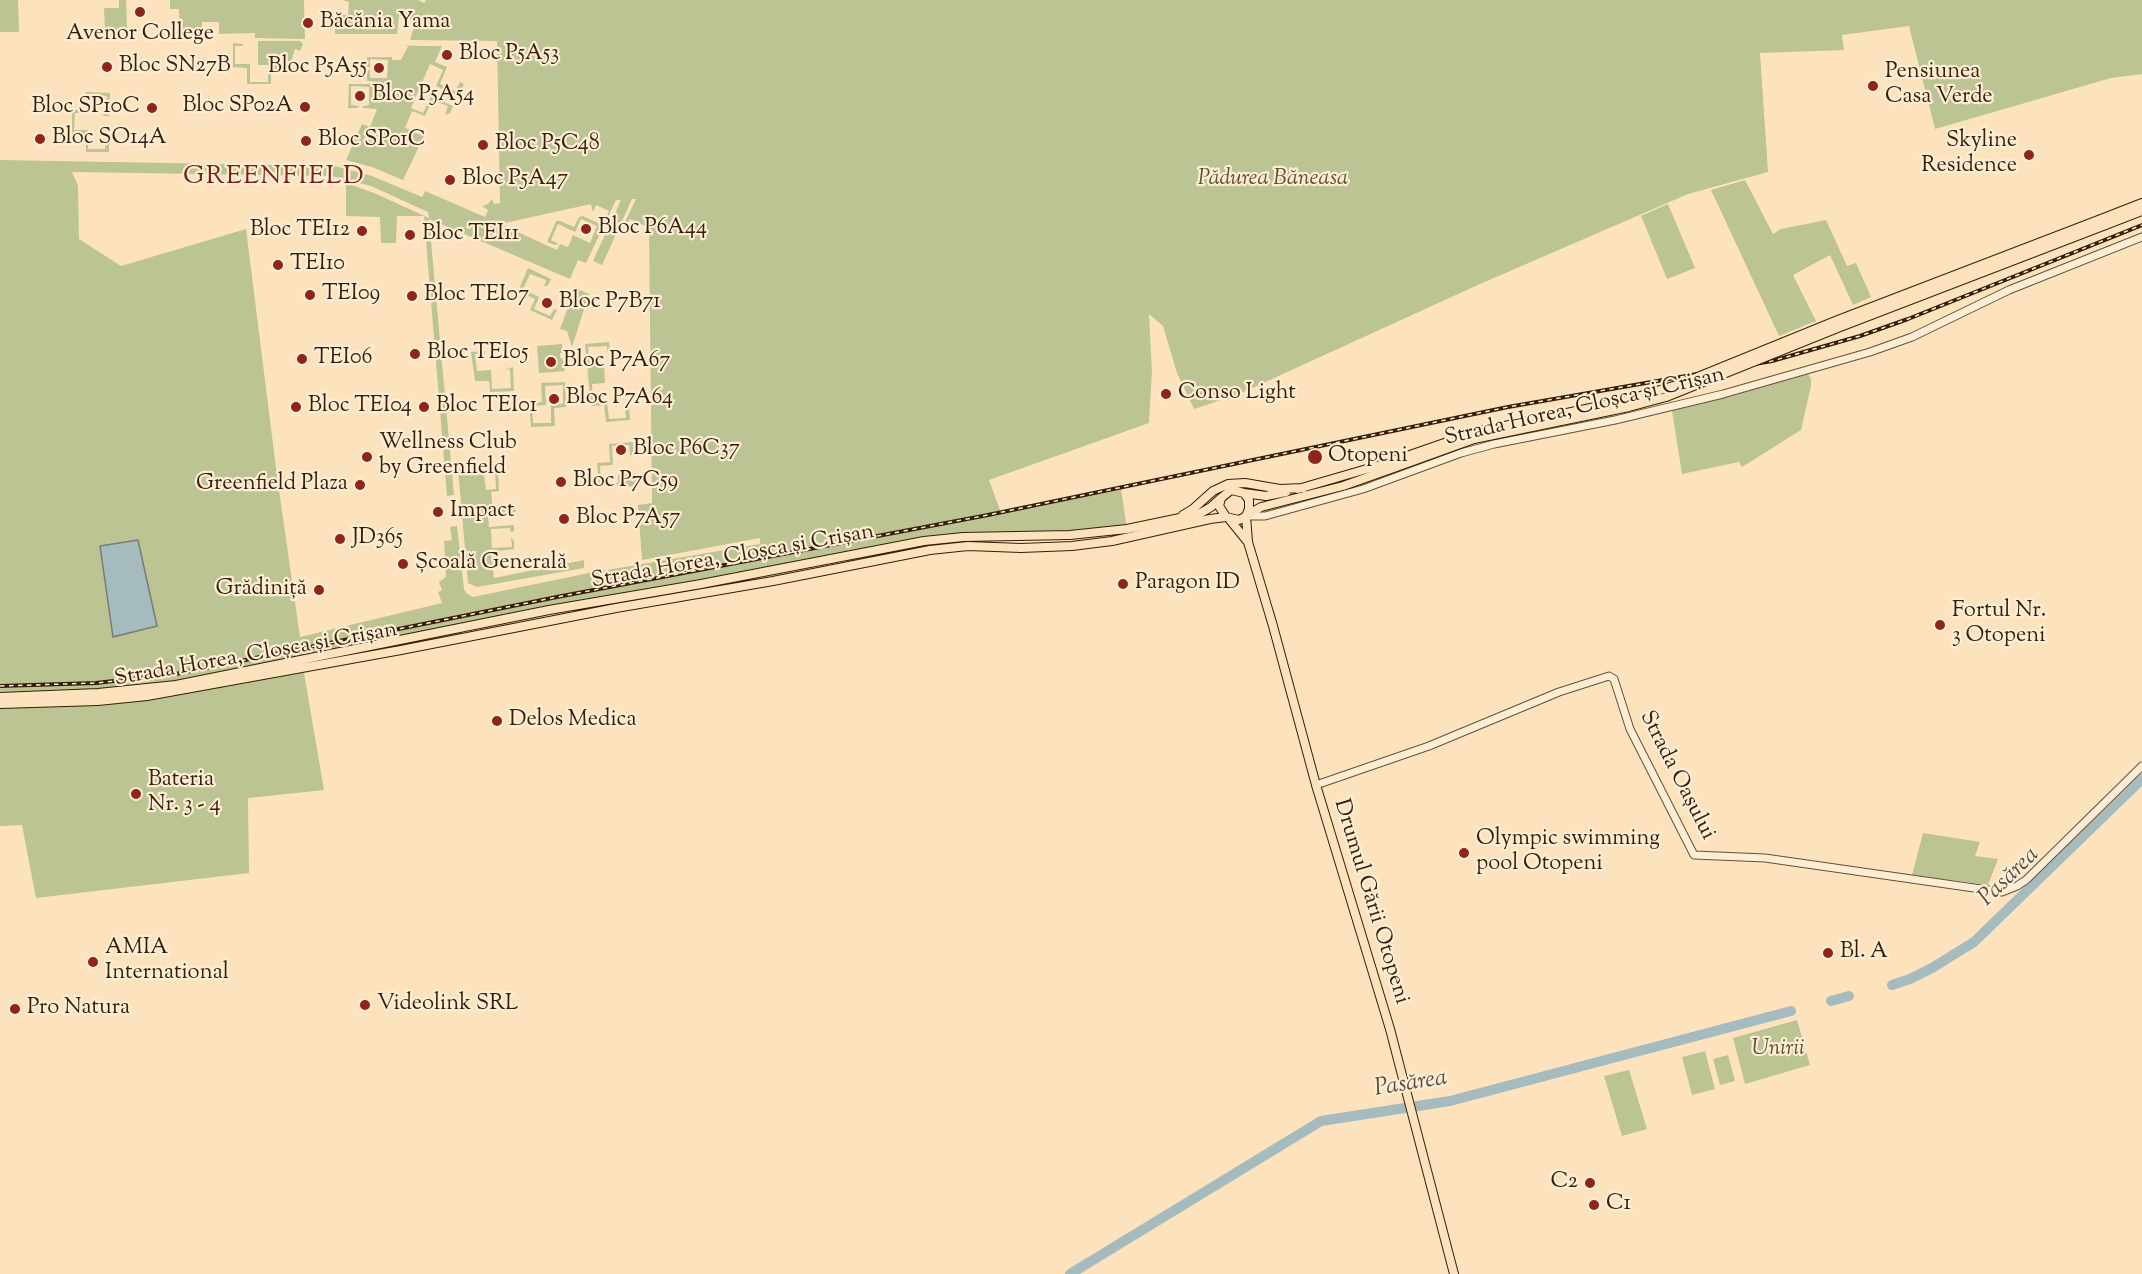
<!DOCTYPE html>
<html>
<head>
<meta charset="utf-8">
<style>
  body { margin:0 }
  canvas { display:block; background:#fce3be }
</style>
</head>
<body>
<canvas width="2142" height="1274"></canvas>
<script>
const c = document.querySelector('canvas').getContext('2d');
c.lineJoin = 'round';
function fillPath(path, color) { c.fillStyle = color; c.fill(path, 'evenodd'); }
const shape = rows => new Path2D(rows.map(r => 'M' + r).join(''));
function strokePath(path, color, width, dash) { c.strokeStyle = color; c.lineWidth = width; c.lineCap = dash ? 'butt' : 'round'; c.setLineDash(dash || []); c.stroke(path); }
function drawText(font, color, halo, rows, align = 'center') {
  c.font = font + ' "Sorts Mill Goudy",serif'; c.lineWidth = 4.5; c.setLineDash([]); c.textBaseline = 'middle'; c.strokeStyle = halo; c.fillStyle = color; for (const [text, x, y, turn = 0] of rows) {
    c.save(); c.translate(x, y); c.rotate((+turn || 0) * Math.PI / 180); c.textAlign = isNaN(turn) ? turn : align; if (halo) c.strokeText(text, 0, 0); c.fillText(text, 0, 0); c.restore();
  }
}
const green = shape([
  [0,0,18,0,19,32,0,32],
  [119,0,126,0,127,30,105,31,104,8,119,8],
  [170,0,304,0,305,39,255,38,255,33,219,34,219,22,202,22,202,31,180,31,179,9,170,9],
  [343,0,418,0,424,3,426,0,2142,0,2142,74,2111,78,1935,129,1909,26,1842,35,1844,50,1760,53,1768,172,1688,194,1480,284,1239,394,1194,409,1177,373,1163,326,1149,314,1152,371,1149,423,989,480,1001,513,1121,489,1127,529,963,537,303,659,303,667,324,790,248,798,249,873,36,898,22,825,0,826,0,160,335,166,372,176,422,197,425,191,485,217,488,210,482,206,488,204,492,199,494,204,500,203,497,41,410,40,416,21,399,15,397,34,335,34,335,15,348,15,349,2],
  [72,172,332,176,371,186,428,212,429,218,374,193,346,183,346,216,380,217,381,243,396,243,397,216,424,216,447,496,454,495,429,219,570,279,578,260,586,263,616,200,621,200,593,261,602,265,632,199,636,199,624,224,626,225,630,219,649,228,652,503,638,505,642,560,760,538,760,544,589,573,473,597,466,593,464,589,457,526,450,527,452,540,444,541,446,577,439,582,442,590,438,592,442,603,300,637,277,476,246,229,121,266,79,239,78,186],
  [591,204,593,212,596,205,609,211,602,225,583,216,579,217,574,227,560,221,556,221,547,242,555,245,559,244,551,240,558,224,575,232,581,219,597,226,590,243,573,235,568,247,560,244,557,250,500,224],
  [258,41,300,41,303,44,300,51,295,49,289,69,271,69,271,84,247,84,247,68,233,67,233,43,243,44,243,46,235,46,235,64,250,64,250,82,268,82,268,65,258,65],
  [402,45,418,46,442,46,435,62,447,67,440,84,455,91,460,82,464,84,458,97,436,86,443,70,430,64,411,108,423,113,431,97,453,106,450,113,445,115,448,106,432,100,425,116,412,111,405,128,421,135,424,130,425,134,403,180,372,167,346,160,362,124,370,127,377,109,363,108,363,106,369,105,369,87,351,86,351,105,360,106,357,108,348,108,349,84,372,84,372,81,367,81,367,72,370,69,370,78,387,78,388,60,370,59,370,67,367,67,367,57,392,57,392,60,401,60,408,46],
  [86,92,110,93,109,116,104,116,101,113,106,113,107,96,88,95,88,113,75,113,74,130,88,130,88,149,105,149,106,131,102,130,109,129,109,152,86,152,86,134,72,133,72,110,86,110],
  [1745,180,1773,234,1781,229,1826,220,1847,266,1856,263,1871,297,1853,305,1830,255,1793,275,1816,321,1779,336,1711,190],
  [1668,204,1695,268,1667,279,1641,216],
  [528,268,551,279,548,285,544,287,546,280,530,274,523,289,539,297,534,309,550,316,554,309,557,310,552,320,530,310,535,299,518,291],
  [575,288,589,294,572,347,567,331,560,329],
  [609,342,610,352,607,352,607,346,588,347,590,366,604,365,605,383,592,384,593,402,607,402,609,419,626,418,625,407,629,407,630,420,606,422,604,405,591,406,585,344],
  [562,344,563,353,560,353,560,357,564,361,565,371,539,373,537,346],
  [485,351,485,353,475,354,477,371,491,370,492,389,511,388,510,369,504,370,513,367,514,391,490,392,489,381,475,381,471,352],
  [1808,374,1811,379,1811,386,1801,430,1742,467,1739,462,1682,474,1672,411,1677,408],
  [565,382,566,407,554,408,555,426,531,427,529,403,542,402,541,383],
  [563,385,563,404,551,405,551,423,533,423,532,406,546,405,545,386],
  [633,442,633,455,630,455,629,445,612,446,613,465,600,466,601,483,618,483,618,475,636,473,636,486,622,487,621,476,621,485,599,486,597,463,610,462,609,444],
  [483,467,486,490,496,489,495,472,505,473,498,474,499,491,491,492,493,510,513,509,513,506,515,508,516,512,488,514,489,527,514,525,514,531,511,532,510,528,491,529,492,548,512,547,511,537,514,541,514,549,491,552,494,578,584,560,584,568,477,587,468,583,458,469],
  [1923,833,1980,842,1975,856,1998,859,1988,885,1912,875],
  [1797,1020,1810,1065,1745,1084,1733,1038],
  [1705,1051,1715,1089,1692,1095,1682,1057],
  [1728,1055,1735,1081,1720,1085,1713,1059],
  [1629,1070,1647,1129,1622,1136,1604,1076]
]);
const water = shape([
  [138,540,157,626,113,637,100,546,138,540]
]);
const river = shape([
  [1892,985,1910,979,1932,968,1974,942,2142,779],
  [1831,1001,1849,996],
  [1070,1274,1321,1121,1450,1101,1791,1011]
]);
const minor = shape([
  [1246,516,1265,516,1363,489,1461,453,1494,444,1615,420,1723,394,1870,352,1912,337,2009,290,2142,237],
  [1316,785,1429,746,1559,692,1609,676,1614,679,1630,729,1694,855,1765,858,2002,892,2017,886,2026,880,2142,766]
]);
const major = shape([
  [2101,219,2142,203],
  [2103,226,2142,211],
  [1388,470,1343,486,1261,507,1246,516,1243,518,1239,520,1226,517,1219,506,1221,498,1231,490,1244,493,1249,500,1249,509,1246,516,1248,542,1273,626,1316,785,1390,1029,1454,1274],
  [1298,489,1384,464],
  [1244,493,1266,496,1286,492],
  [1183,515,1193,509,1213,491,1228,484,1245,483,1280,489,1303,488],
  [1230,520,1247,541],
  [0,697,98,693,176,685,549,610,701,584,924,541,963,537,1070,535,1127,529,1199,514,1211,507,1221,498],
  [0,704,98,701,147,696,401,650,616,608,773,581,930,550,968,546,1021,548,1072,546,1112,541,1210,519,1226,517]
]);
const rail = shape([
  [0,686,96,683,176,674,557,597,988,515,1508,407,1772,361,1860,336,1908,319,2142,225]
]);
const majorBridge = shape([
  [1384,464,1476,432,1624,401,1683,383,1838,320,2101,219],
  [1388,470,1474,439,1629,407,1666,397,1840,327,2103,226]
]);
const markers = [
  [140,12,6,"#8f2418"],
  [308,23,6,"#8f2418"],
  [447,55,6,"#8f2418"],
  [107,67,6,"#8f2418"],
  [379,68,6,"#8f2418"],
  [1873,86,6,"#8f2418"],
  [360,96,6,"#8f2418"],
  [305,107,6,"#8f2418"],
  [152,108,6,"#8f2418"],
  [40,139,6,"#8f2418"],
  [306,141,6,"#8f2418"],
  [483,145,6,"#8f2418"],
  [2029,155,6,"#8f2418"],
  [450,180,6,"#8f2418"],
  [586,229,6,"#8f2418"],
  [362,231,6,"#8f2418"],
  [410,235,6,"#8f2418"],
  [278,265,6,"#8f2418"],
  [310,295,6,"#8f2418"],
  [412,296,6,"#8f2418"],
  [547,303,6,"#8f2418"],
  [415,354,6,"#8f2418"],
  [302,359,6,"#8f2418"],
  [551,362,6,"#8f2418"],
  [1166,394,6,"#8f2418"],
  [554,399,6,"#8f2418"],
  [296,407,6,"#8f2418"],
  [424,407,6,"#8f2418"],
  [621,450,6,"#8f2418"],
  [367,457,6,"#8f2418"],
  [1315,457,8,"#8f2418"],
  [561,482,6,"#8f2418"],
  [360,485,6,"#8f2418"],
  [438,512,6,"#8f2418"],
  [564,519,6,"#8f2418"],
  [340,539,6,"#8f2418"],
  [403,564,6,"#8f2418"],
  [1123,584,6,"#8f2418"],
  [319,590,6,"#8f2418"],
  [1940,625,6,"#8f2418"],
  [497,721,6,"#8f2418"],
  [136,794,6,"#8f2418"],
  [1464,853,6,"#8f2418"],
  [1828,953,6,"#8f2418"],
  [93,962,6,"#8f2418"],
  [365,1005,6,"#8f2418"],
  [15,1009,6,"#8f2418"],
  [1590,1183,6,"#8f2418"],
  [1594,1205,6,"#8f2418"]
];
const poiNames = [
  ["Băcănia Yama",320,23],
  ["Avenor College",140,35,"center"],
  ["Bloc P5A53",459,55],
  ["Bloc SN27B",119,67],
  ["Bloc P5A55",367,68,"right"],
  ["Pensiunea",1885,73],
  ["Casa Verde",1885,98],
  ["Bloc P5A54",372,96],
  ["Bloc SP02A",293,107,"right"],
  ["Bloc SP10C",140,108,"right"],
  ["Bloc SO14A",52,139],
  ["Bloc SP01C",318,141],
  ["Skyline",2017,142,"right"],
  ["Residence",2017,167,"right"],
  ["Bloc P5C48",495,145],
  ["Bloc P5A47",462,180],
  ["Bloc P6A44",598,229],
  ["Bloc TEI12",350,231,"right"],
  ["Bloc TEI11",422,235],
  ["TEI10",290,265],
  ["TEI09",322,295],
  ["Bloc TEI07",424,296],
  ["Bloc P7B71",559,303],
  ["Bloc TEI05",427,354],
  ["TEI06",314,359],
  ["Bloc P7A67",563,362],
  ["Conso Light",1178,394],
  ["Bloc P7A64",566,399],
  ["Bloc TEI04",308,407],
  ["Bloc TEI01",436,407],
  ["Wellness Club",379,444],
  ["by Greenfield",379,469],
  ["Bloc P6C37",633,450],
  ["Otopeni",1328,457],
  ["Bloc P7C59",573,482],
  ["Greenfield Plaza",348,485,"right"],
  ["Impact",450,512],
  ["Bloc P7A57",576,519],
  ["JD365",352,539],
  ["Școală Generală",415,564],
  ["Paragon ID",1135,584],
  ["Grădiniță",307,590,"right"],
  ["Fortul Nr.",1952,612],
  ["3 Otopeni",1952,637],
  ["Delos Medica",509,721],
  ["Bateria",148,781],
  ["Nr. 3 - 4",148,806],
  ["Olympic swimming",1476,840],
  ["pool Otopeni",1476,865],
  ["AMIA",105,949],
  ["International",105,974],
  ["Bl. A",1840,953],
  ["Videolink SRL",377,1005],
  ["Pro Natura",27,1009],
  ["C2",1578,1183,"right"],
  ["C1",1606,1205]
];
const parkNames = [
  ["Pădurea Băneasa",1273,180],
  ["Unirii",1778,1050]
];
const streetNames = [
  ["Strada Horea, Cloșca și Crișan",1585,408,-13],
  ["Strada Horea, Cloșca și Crișan",733,558,-10],
  ["Strada Horea, Cloșca și Crișan",256,656,-10],
  ["Strada Oașului",1676,776,63],
  ["Drumul Gării Otopeni",1370,902,73]
];
const waterNames = [
  ["Pasărea",2010,878,-44],
  ["Pasărea",1411,1085,-9]
];
const quarterNames = [
  ["GREENFIELD",274,179]
];
fillPath(green, '#bcc494');
fillPath(water, '#a5bbbd');
strokePath(water, '#797c75', 1.5);
strokePath(river, '#a5bbbd', 10);
strokePath(minor, '#684f36', 9);
strokePath(major, '#361e09', 10);
strokePath(minor, '#fdedd5', 7);
strokePath(major, '#fce3be', 8);
strokePath(rail, '#361e09', 4);
strokePath(rail, '#fdedd5', 1.5, [4.5]);
strokePath(majorBridge, '#361e09', 10, []);
strokePath(majorBridge, '#fce3be', 8);
for (const [x, y, r, color] of markers) { const dot = new Path2D(); dot.arc(x, y, r, 0, 2 * Math.PI); c.fillStyle = color; c.fill(dot); strokePath(dot, '#fdedd5', 2); }
drawText('22px', '#361e09', '#fdedd5', poiNames, 'left');
drawText('italic 22px', '#5e5033', '#fdedd5', parkNames);
drawText('22px', '#361e09', '#fdedd5', streetNames);
drawText('italic 24px', '#574d3f', '#fdedd5', waterNames);
c.letterSpacing = '1.5px';
drawText('26px', '#7a1f14', '#fdedd5', quarterNames);
c.letterSpacing = '0px';
</script>
</body>
</html>
